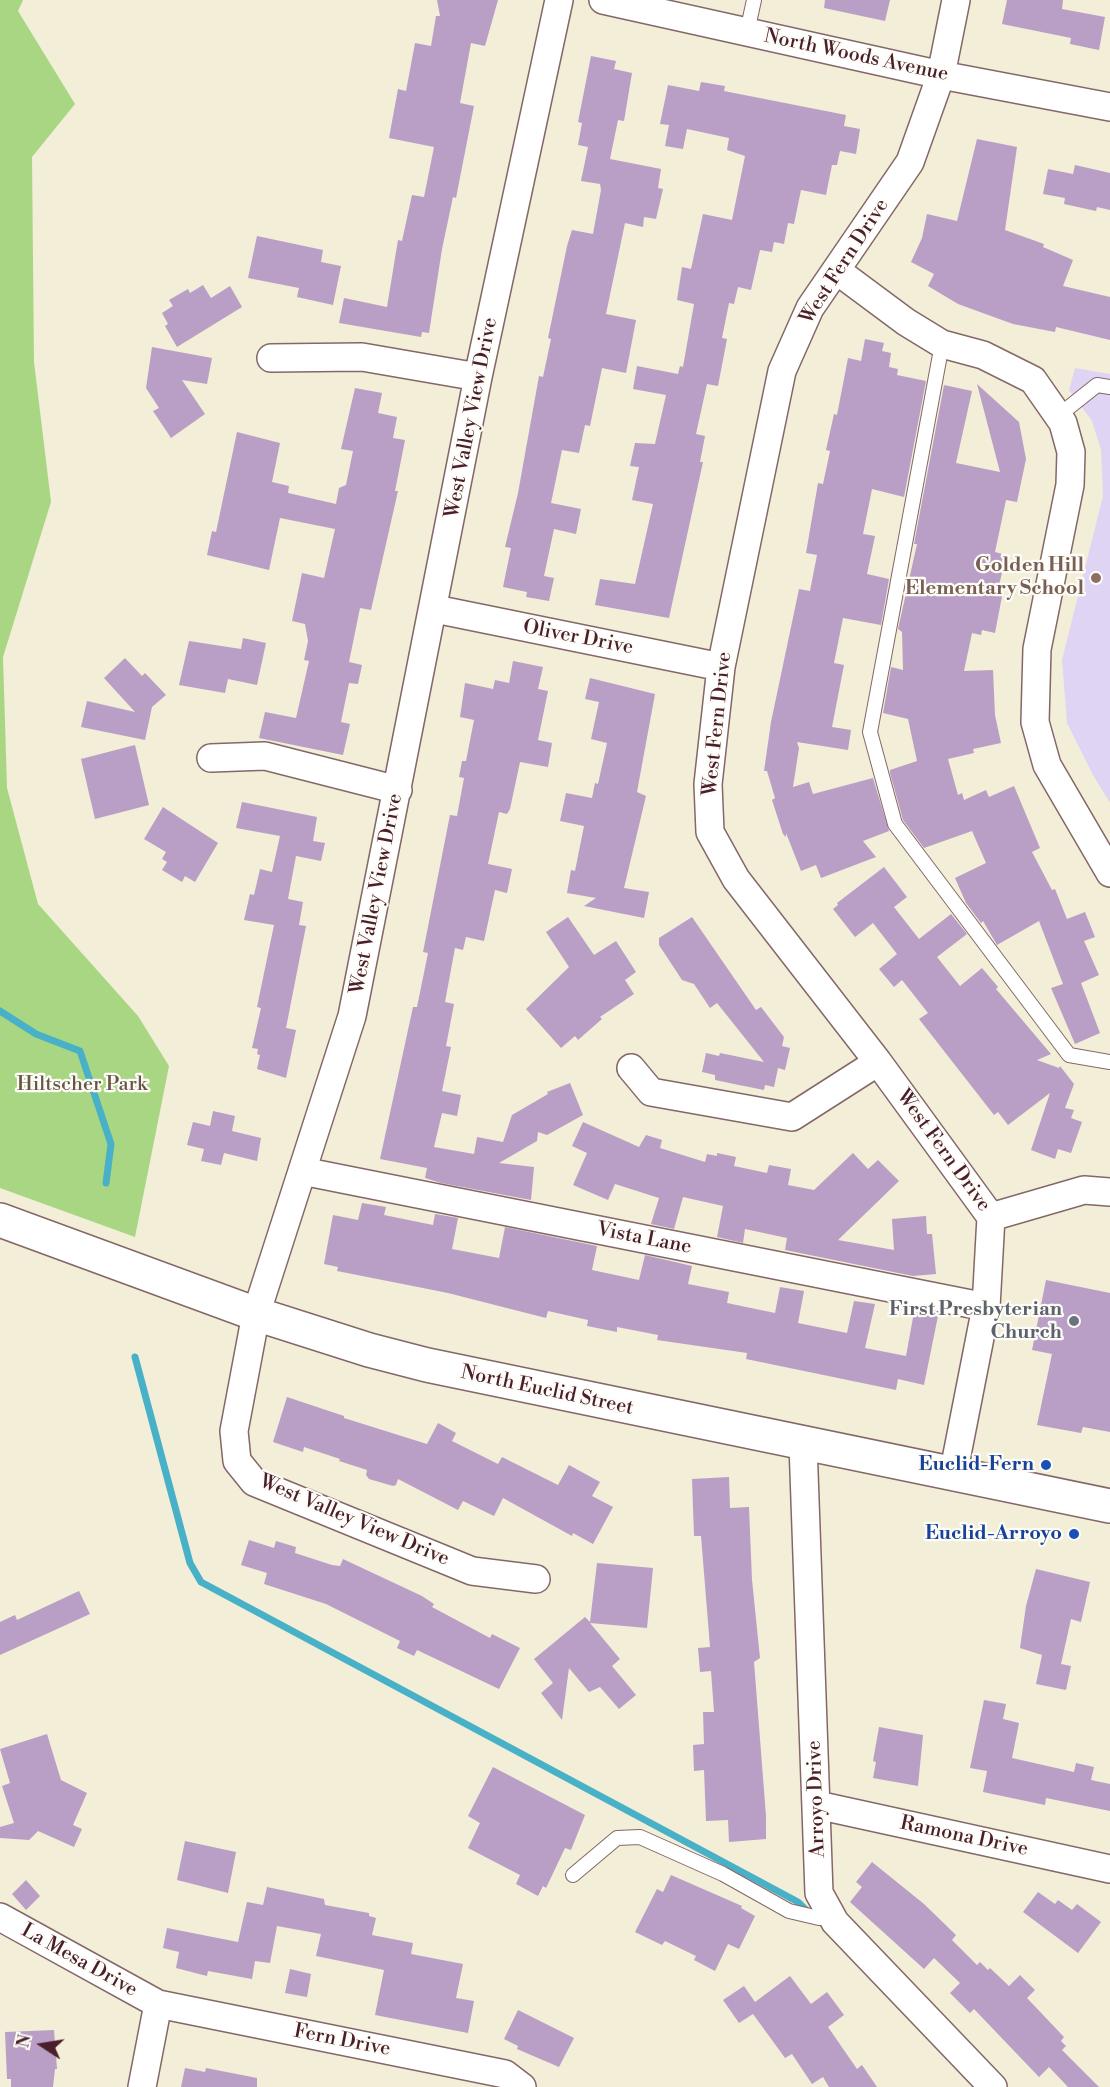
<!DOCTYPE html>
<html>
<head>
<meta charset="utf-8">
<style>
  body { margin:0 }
  #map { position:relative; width:1110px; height:2087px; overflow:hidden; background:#f2eed8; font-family:"Libre Bodoni",serif }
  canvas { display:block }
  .north { position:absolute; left:12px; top:2015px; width:60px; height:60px; -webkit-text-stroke:4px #fdfcf7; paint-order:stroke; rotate:282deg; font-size:16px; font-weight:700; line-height:24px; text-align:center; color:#4a1f2b }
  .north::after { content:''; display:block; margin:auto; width:21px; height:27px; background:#4a1f2b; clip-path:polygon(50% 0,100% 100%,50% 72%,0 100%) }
</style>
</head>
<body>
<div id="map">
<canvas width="1110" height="2087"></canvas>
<div class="north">N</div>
</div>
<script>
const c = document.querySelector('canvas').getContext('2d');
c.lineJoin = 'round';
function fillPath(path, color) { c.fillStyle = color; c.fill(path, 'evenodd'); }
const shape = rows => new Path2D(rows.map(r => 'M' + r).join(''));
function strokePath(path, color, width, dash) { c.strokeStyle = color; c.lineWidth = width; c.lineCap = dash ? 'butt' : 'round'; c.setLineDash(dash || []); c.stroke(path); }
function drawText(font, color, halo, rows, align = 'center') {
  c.font = font + ' "Libre Bodoni",serif'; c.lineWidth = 4.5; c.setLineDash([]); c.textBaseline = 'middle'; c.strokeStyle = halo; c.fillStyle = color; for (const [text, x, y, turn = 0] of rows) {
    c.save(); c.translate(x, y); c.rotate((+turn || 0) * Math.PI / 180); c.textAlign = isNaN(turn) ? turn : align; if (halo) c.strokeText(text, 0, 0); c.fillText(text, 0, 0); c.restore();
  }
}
const built = shape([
  [1075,368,1110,374,1110,803,1093,775,1067,723,1062,660,1103,496,1101,450,1092,421,1069,390]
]);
const green = shape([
  [0,0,23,0,18,11,75,104,32,157,34,362,51,502,3,657,7,788,38,904,138,1016,169,1066,135,1237,0,1188]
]);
const stream = shape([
  [0,1011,36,1034,80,1051,111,1144,106,1183],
  [135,1357,190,1563,201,1582,798,1902,810,1914]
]);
const building = shape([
  [437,0,498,0,485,46,471,43,460,103,474,106,456,198,453,197,442,249,429,333,422,332,421,337,339,323,344,298,387,307,398,240,402,241,412,195,424,197,434,147,389,138,398,89,406,91,415,43,431,46,436,16,440,16],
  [825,0,890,0,885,21,824,8],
  [1007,0,1063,0,1062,9,1105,17,1099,50,1070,44,1071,38,1002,24],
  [591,56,616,61,614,69,632,73,624,121,618,120,610,159,661,169,658,188,663,189,656,219,644,217,643,227,625,223,606,314,636,320,626,373,602,368,590,426,585,425,579,453,562,450,551,503,581,509,576,534,554,529,544,576,554,578,549,601,526,597,527,592,503,587,511,548,505,547,518,493,539,376,543,377,551,339,548,338,567,246,572,230,593,234,601,190,600,184,581,181,588,147,578,145,582,123,578,122],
  [701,82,725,86,724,91,846,115,844,126,860,129,856,154,840,151,837,165,832,165,826,195,801,190,794,224,788,223,784,244,774,242,772,252,760,250,751,290,738,287,734,304,729,303,722,338,727,339,718,386,707,384,696,434,705,436,700,462,703,462,669,618,595,605,600,579,635,584,653,504,632,500,639,467,630,466,635,443,655,444,666,395,633,389,637,366,678,374,680,366,683,367,694,304,677,300,682,267,691,269,703,214,732,220,745,156,727,150,729,138,687,129,683,149,665,146,669,125,660,124,668,85,699,91],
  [977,139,1017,147,1005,230,1044,244,1043,247,1073,260,1063,286,1110,297,1110,340,1056,327,1055,332,1013,324,958,304,928,286,934,274,911,262,922,238,927,214,957,221],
  [1075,165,1110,173,1110,210,1097,207,1096,211,1064,204,1065,198,1043,194,1048,169,1073,174],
  [257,236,323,250,321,262,341,266,333,305,297,297,299,288,248,278],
  [203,285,211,298,230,286,242,307,177,347,165,326,168,324,162,313,173,306,169,300,188,289,190,293],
  [865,339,884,343,882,351,891,353,889,367,898,369,897,375,926,381,904,497,872,489,863,534,875,536,867,574,889,579,881,625,843,618,834,663,844,665,832,727,851,730,848,750,797,742,799,748,793,787,809,782,813,794,873,778,889,831,863,841,876,857,821,878,816,865,801,871,786,833,786,837,783,834,772,800,775,798,767,771,764,771,771,722,799,589,810,591,817,555,806,553,818,483,823,484,830,451,826,450,834,414,837,415,848,358,861,361],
  [152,347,212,358,207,384,182,380,205,414,171,438,153,411,159,408,146,388],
  [977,384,1019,422,1026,459,1017,502,1006,500,995,552,1006,555,998,590,1003,591,995,633,982,630,981,635,972,633,964,671,993,670,995,715,1001,743,973,749,974,753,948,759,958,795,962,793,964,800,986,790,989,797,1014,786,1040,848,1032,852,1052,890,1055,889,1067,919,1085,912,1095,937,1084,941,1099,975,1081,983,1100,1033,1075,1044,1051,988,1063,984,1039,921,997,945,983,921,981,923,966,903,955,878,986,863,972,831,924,848,903,820,890,773,890,770,917,761,908,719,883,713,891,667,903,670,902,632,898,629,917,544,914,544,944,385,972,391,956,463,1000,472],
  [355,388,382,393,378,413,397,417,393,438,405,440,395,491,398,491,371,610,360,608,349,662,362,665,358,684,349,683,341,722,350,724,343,755,259,738,265,712,296,718,309,661,304,660,308,641,305,624,292,621,302,573,324,578,335,529,280,518,269,570,207,555,212,531,216,532,237,432,280,443,272,482,289,486,288,493,336,504,339,488,346,485,353,451,341,449],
  [243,638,266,643,257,685,228,679,225,693,179,685,189,641,241,649],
  [125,658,142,676,145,673,166,695,152,707,145,740,81,727,87,701,135,712,104,678],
  [513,661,543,667,538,689,548,691,538,740,552,743,548,767,520,762,510,809,507,814,499,812,488,864,512,869,507,893,495,890,484,941,466,937,463,950,455,948,445,1002,454,1004,446,1046,451,1047,442,1091,461,1095,457,1116,442,1113,434,1147,474,1154,477,1137,503,1142,512,1115,548,1094,547,1092,570,1083,583,1115,547,1135,538,1132,537,1141,499,1163,534,1167,531,1200,441,1183,425,1178,427,1168,380,1159,413,1007,417,1007,428,953,423,952,450,815,457,816,464,778,459,777,462,761,466,761,474,720,460,717,465,683,493,689,495,680,509,683],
  [590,678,655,694,637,792,646,796,624,888,649,892,644,918,584,906,596,898,567,893,571,870,575,871,584,826,560,821,566,793,592,798,595,783,598,784,607,743,591,739,599,702,585,699],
  [135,745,149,805,95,819,81,759],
  [242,802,317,817,313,841,325,843,321,861,296,856,288,899,303,902,299,925,306,926,286,1028,296,1030,286,1078,257,1069,260,1055,257,1054,258,1049,252,1048,261,1008,257,1007,274,925,244,920,250,894,254,895,260,869,272,872,280,836,236,828],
  [163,807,218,843,195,882,185,876,182,882,162,870,167,862,162,859,166,852,144,839],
  [884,867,907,897,894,907,919,939,951,914,967,934,937,957,960,986,982,968,998,987,996,989,1051,1054,1037,1060,1059,1068,1060,1066,1074,1084,1065,1108,1074,1110,1071,1118,1082,1122,1071,1153,1058,1149,1055,1159,1031,1150,1050,1093,1008,1125,998,1112,994,1115,919,1019,928,1013,902,980,894,987,879,969,897,954,873,923,855,937,833,909,838,905,837,903],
  [568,917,594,955,616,941,636,972,625,980,634,994,600,1017,602,1019,578,1040,575,1036,561,1048,526,1009,569,967,546,932],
  [692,917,756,1010,761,1007,784,1037,782,1046,790,1048,785,1070,778,1068,774,1087,765,1085,764,1090,739,1085,715,1080,715,1075,702,1072,706,1053,719,1056,720,1053,764,1062,717,1003,710,1008,694,984,682,980,659,945,659,938],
  [213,1111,235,1116,232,1131,261,1138,257,1161,224,1153,221,1165,201,1161,204,1149,187,1145,193,1122,210,1126],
  [583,1122,639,1147,646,1135,662,1140,660,1148,705,1162,707,1154,717,1156,717,1153,736,1157,734,1166,767,1173,769,1165,791,1169,788,1185,814,1190,853,1153,868,1169,878,1160,899,1181,838,1240,894,1250,892,1219,926,1216,927,1234,932,1234,936,1274,913,1276,785,1250,787,1238,745,1229,743,1243,717,1237,723,1206,683,1197,674,1229,651,1224,659,1198,615,1184,608,1200,573,1185,587,1153,572,1146],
  [362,1203,386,1207,384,1215,433,1225,435,1214,458,1218,452,1249,499,1258,505,1227,597,1246,592,1270,639,1280,645,1255,692,1266,688,1284,729,1292,727,1303,775,1313,780,1287,804,1291,798,1323,847,1333,854,1301,875,1304,865,1348,906,1356,914,1312,938,1316,924,1385,898,1379,896,1390,746,1359,747,1353,657,1340,658,1335,617,1327,617,1332,587,1326,588,1320,548,1311,546,1318,448,1293,337,1271,338,1267,324,1264,333,1215,358,1220],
  [1046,1280,1110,1293,1110,1432,1083,1427,1081,1433,1037,1425,1052,1354,1032,1350],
  [287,1397,344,1416,344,1418,427,1444,438,1423,456,1433,452,1441,498,1464,502,1457,558,1485,569,1465,600,1482,592,1496,613,1507,593,1544,573,1533,572,1536,503,1498,494,1516,463,1501,458,1510,398,1479,396,1485,393,1486,369,1479,366,1475,367,1470,339,1461,340,1459,304,1447,303,1452,273,1442],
  [729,1477,730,1508,749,1507,752,1580,760,1658,754,1662,766,1816,766,1839,729,1842,728,1820,706,1821,704,1770,694,1771,693,1745,704,1744,703,1712,714,1712,711,1671,700,1672,698,1648,710,1647,701,1536,694,1536,692,1479],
  [249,1540,274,1548,276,1541,296,1547,295,1553,332,1565,340,1566,343,1559,422,1596,434,1604,432,1607,490,1638,492,1634,520,1648,499,1689,417,1650,414,1656,397,1648,400,1641,326,1604,264,1584,267,1573,241,1565],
  [597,1563,653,1568,647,1628,590,1623,620,1659,612,1666,636,1695,619,1709,600,1687,589,1692,569,1668,562,1720,541,1693,553,1683,534,1659,585,1617,590,1622],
  [1036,1569,1090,1582,1081,1622,1071,1619,1061,1664,1071,1666,1066,1690,1036,1684,1042,1655,1020,1648,1026,1606],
  [79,1591,90,1614,0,1655,0,1622,15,1615,17,1620],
  [984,1700,1006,1704,1003,1719,1019,1723,1012,1758,1074,1772,1076,1763,1094,1767,1091,1780,1110,1784,1110,1811,1046,1798,1045,1805,983,1792,987,1771,970,1768],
  [879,1727,923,1735,918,1786,873,1778,876,1762,873,1761],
  [47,1734,61,1780,87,1793,73,1825,82,1829,74,1847,38,1831,29,1840,0,1838,0,1827,14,1823,2,1786,10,1783,0,1749],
  [493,1767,585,1815,571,1850,565,1848,546,1888,543,1886,538,1896,516,1884,520,1875,468,1848,480,1823,468,1816],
  [185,1841,236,1852,228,1893,177,1880],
  [872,1862,924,1904,956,1935,952,1940,977,1965,980,1962,988,1970,990,1968,1009,1986,1020,1975,1035,1990,1027,1998,1064,2037,1061,2041,1066,2046,1062,2050,1099,2087,1068,2087,1049,2067,1039,2077,974,2009,970,2013,950,1993,960,1983,934,1958,924,1969,850,1902,862,1887,856,1882],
  [671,1875,742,1906,741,1908,755,1916,739,1949,728,1944,715,1971,694,1960,696,1956,665,1941,662,1945,635,1932,657,1889,663,1892],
  [26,1880,40,1896,26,1910,12,1894],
  [267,1887,324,1899,325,1905,369,1913,369,1916,376,1918,372,1935,413,1943,411,1954,463,1964,456,1998,474,2001,468,2033,375,2015,384,1970,316,1956,321,1934,277,1926,270,1963,255,1961,252,1979,208,1971,207,1976,176,1968,179,1952,163,1948,167,1928,238,1942,247,1902,263,1905],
  [1038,1892,1055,1904,1058,1900,1072,1910,1077,1904,1101,1922,1078,1953,1023,1912],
  [290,1969,311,1974,307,1997,285,1993],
  [790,1976,811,2004,827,1992,844,2015,828,2027,857,2069,862,2065,877,2087,829,2087,823,2077,812,2084,792,2054,785,2058,753,2014,739,2023,723,2000,744,1986,755,2002],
  [518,2010,574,2038,559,2067,517,2049,518,2046,504,2039],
  [54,2030,57,2069,55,2069,53,2087,11,2087,11,2079,7,2079,5,2032],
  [185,2068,205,2072,206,2068,257,2078,257,2087,181,2087]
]);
const service = shape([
  [747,32,754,0],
  [942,344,870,732,895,824,1069,1055,1110,1062],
  [1058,416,1097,385,1110,387],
  [573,1875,617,1838,640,1837,723,1874,789,1911,819,1918,832,1918]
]);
const minor = shape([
  [603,0,941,75,1110,107],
  [836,270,906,322,942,344,983,355,1033,380,1063,423,1071,452,1070,485,1037,649,1035,722,1047,765,1110,873],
  [271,358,362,357,478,377],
  [435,609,721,667],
  [211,758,265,756,398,790],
  [631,1068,651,1092,792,1117,878,1062],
  [302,1171,986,1307],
  [991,1217,1084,1190,1110,1192],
  [803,1444,819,1893,835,1922,993,2087],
  [953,1475,986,1307,991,1217,878,1062,736,879,710,832,708,784,721,667,782,371,810,308,910,162,941,75,956,0],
  [536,1579,472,1571,254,1482,237,1461,234,1431,256,1314,352,1016,478,377,559,0],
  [817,1805,1110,1869],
  [0,1917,158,2004,505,2074,522,2087],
  [142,2087,158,2004]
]);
const secondary = shape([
  [0,1220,256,1314,369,1350,427,1365,1110,1506]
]);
const markers = [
  [1096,578,6,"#8d6e63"],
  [1074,1321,6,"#6b7280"],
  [1046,1465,6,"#1a4fb4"],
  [1074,1534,6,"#1a4fb4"]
];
const streetNames = [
  ["North Woods Avenue",856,56,12],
  ["West Fern Drive",845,262,-57],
  ["West Valley View Drive",472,418,-79],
  ["Oliver Drive",578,638,11],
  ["West Fern Drive",718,724,-84],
  ["West Valley View Drive",377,894,-79],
  ["West Fern Drive",943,1151,54],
  ["Vista Lane",644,1239,11],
  ["North Euclid Street",547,1391,12],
  ["West Valley View Drive",354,1521,23],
  ["Arroyo Drive",817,1799,-92],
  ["Ramona Drive",964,1837,12],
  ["La Mesa Drive",79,1961,29],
  ["Fern Drive",342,2041,11]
];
const educationNames = [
  ["Golden Hill",1084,566],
  ["Elementary School",1084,589]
];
const parkNames = [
  ["Hiltscher Park",82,1085]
];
const worshipNames = [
  ["First Presbyterian",1062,1310],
  ["Church",1062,1333]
];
const transitNames = [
  ["Euclid-Fern",1034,1465],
  ["Euclid-Arroyo",1062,1534]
];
fillPath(built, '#e0d4f4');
fillPath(green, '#a9d682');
strokePath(stream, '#48b1c7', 7);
fillPath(building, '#b99fc6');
strokePath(service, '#856768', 16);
strokePath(minor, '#856768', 30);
strokePath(secondary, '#856768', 36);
strokePath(service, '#fff', 14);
strokePath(minor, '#fff', 27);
strokePath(secondary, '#fff', 33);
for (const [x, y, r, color] of markers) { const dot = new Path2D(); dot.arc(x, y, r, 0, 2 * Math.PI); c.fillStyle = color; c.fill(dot); strokePath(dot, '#fdfcf7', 2); }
drawText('20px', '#4a1f2b', '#fdfcf7', streetNames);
drawText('bold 20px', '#785e54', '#fdfcf7', educationNames, 'right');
drawText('20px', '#665645', '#fdfcf7', parkNames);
drawText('bold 20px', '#5b616d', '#fdfcf7', worshipNames, 'right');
drawText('bold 20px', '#164399', '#fdfcf7', transitNames, 'right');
</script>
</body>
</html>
